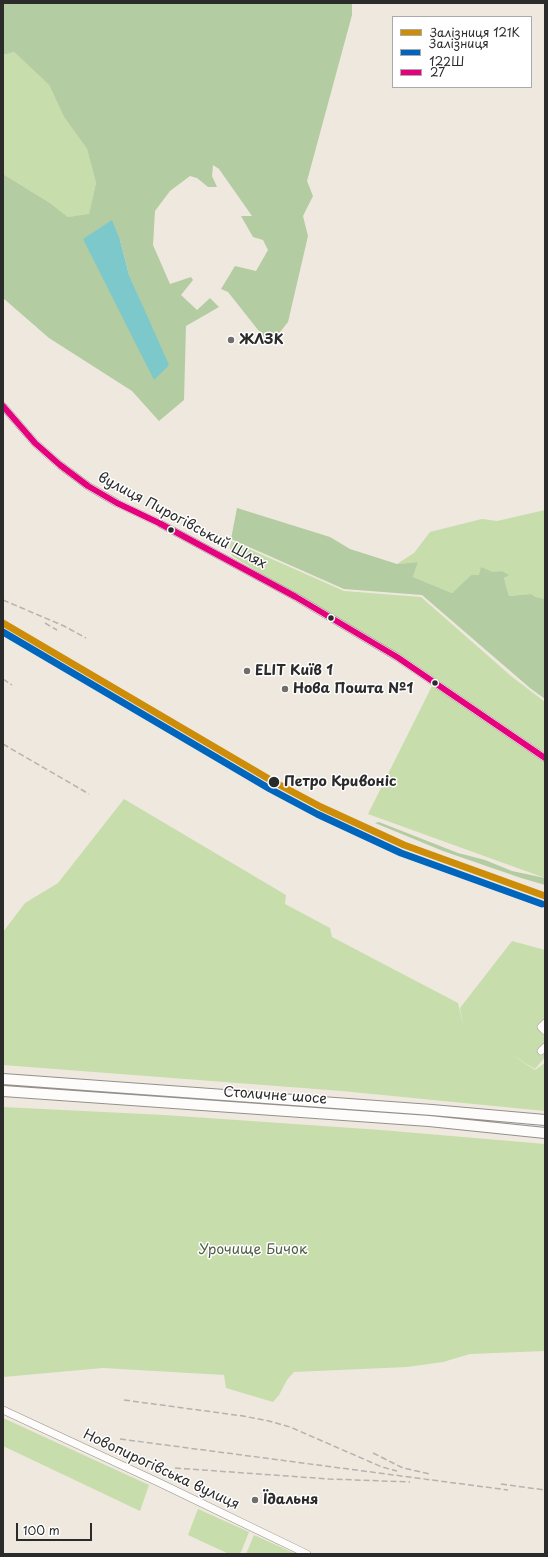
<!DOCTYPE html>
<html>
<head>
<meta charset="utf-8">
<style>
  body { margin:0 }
  #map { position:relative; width:548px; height:1557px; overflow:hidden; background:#efe8de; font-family:"Playpen Sans",sans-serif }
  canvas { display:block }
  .frame { position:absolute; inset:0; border:4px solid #2b2b2b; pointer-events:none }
  .legend { position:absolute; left:392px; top:16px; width:140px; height:72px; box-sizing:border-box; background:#fff; border:1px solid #aaa; margin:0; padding:5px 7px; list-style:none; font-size:12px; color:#2b2b2b }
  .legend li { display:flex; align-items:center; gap:8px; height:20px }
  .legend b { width:20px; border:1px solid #aaa }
  .scale { position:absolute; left:16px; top:1523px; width:76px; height:18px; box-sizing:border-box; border:2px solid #2b2b2b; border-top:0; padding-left:5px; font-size:12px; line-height:14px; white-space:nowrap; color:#2b2b2b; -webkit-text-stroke:3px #fff; paint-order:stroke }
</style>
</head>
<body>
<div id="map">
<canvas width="548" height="1557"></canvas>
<div class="frame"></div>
<ul class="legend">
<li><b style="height:5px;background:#ce8d09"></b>Залізниця 121К</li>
<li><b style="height:5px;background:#0065bd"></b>Залізниця 122Ш</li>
<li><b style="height:5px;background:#e5007d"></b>27</li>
</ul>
<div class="scale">100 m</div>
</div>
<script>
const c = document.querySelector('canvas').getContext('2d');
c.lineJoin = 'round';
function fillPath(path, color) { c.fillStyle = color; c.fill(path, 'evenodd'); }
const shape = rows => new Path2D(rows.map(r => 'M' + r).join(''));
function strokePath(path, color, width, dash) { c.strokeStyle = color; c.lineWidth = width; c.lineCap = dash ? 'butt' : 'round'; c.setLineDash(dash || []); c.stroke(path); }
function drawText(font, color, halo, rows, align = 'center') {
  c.font = font + ' "Playpen Sans",sans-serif'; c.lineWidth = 3; c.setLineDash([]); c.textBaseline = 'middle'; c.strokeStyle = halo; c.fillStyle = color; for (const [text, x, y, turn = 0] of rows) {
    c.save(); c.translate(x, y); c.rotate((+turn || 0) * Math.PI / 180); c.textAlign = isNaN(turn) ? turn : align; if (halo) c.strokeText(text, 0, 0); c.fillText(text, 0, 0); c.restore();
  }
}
const green = shape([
  [14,52,49,85,64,117,87,149,96,183,89,215,68,217,50,203,3,174,3,55],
  [545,510,545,599,536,597,531,594,509,596,504,578,508,575,502,571,479,576,471,575,452,593,413,577,418,562,397,564,414,553,430,532,482,519,497,521],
  [231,541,344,591,421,597,511,676,545,702,545,878,368,814,435,680,398,656,232,556,230,547],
  [124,799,286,895,285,904,330,928,332,937,458,1003,463,1024,460,1008,512,941,545,950,545,1057,535,1069,510,1054,535,1070,545,1063,545,1111,342,1091,3,1065,3,932,25,903,58,883],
  [3,1107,164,1115,381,1130,545,1144,545,1351,470,1354,443,1362,407,1367,294,1372,287,1380,279,1395,273,1402,226,1388,224,1375,103,1368,3,1377],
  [3,1418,149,1485,140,1511,3,1446],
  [198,1509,249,1532,241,1552,238,1554,229,1554,188,1535],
  [254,1535,296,1554,246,1554]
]);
const forest = shape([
  [3,3,352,3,352,15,307,181,313,196,303,216,308,236,288,322,270,345,228,292,221,289,235,266,256,271,268,250,263,240,253,237,241,216,252,216,219,169,213,165,212,176,217,187,208,187,197,178,190,176,170,191,155,211,153,245,170,284,191,277,193,280,181,295,197,310,210,298,219,307,186,326,184,400,159,421,132,391,49,338,3,298,3,174,50,203,68,217,89,214,96,183,87,149,64,117,49,85,14,52,3,55],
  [83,239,120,240,129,275,143,308],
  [237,508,330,537,350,549,397,564,418,562,413,577,452,593,471,575,479,575,481,567,493,572,502,571,509,575,504,578,509,596,531,594,536,597,545,599,545,699,530,688,422,595,344,589,231,539],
  [379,822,458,853,485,860,512,871,545,878,545,885,521,878,443,851,375,823]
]);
const water = shape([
  [112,220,120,240,129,275,169,365,154,380,83,239]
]);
const minor = shape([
  [3,406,35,443,60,465,88,486,117,503,159,523,296,597,397,657,545,758],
  [545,1023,541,1027,545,1031],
  [541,1051,545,1047],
  [3,1410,160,1483,307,1554]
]);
const highway = shape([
  [3,1079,432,1110,545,1120],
  [3,1091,429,1121,545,1133]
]);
const rail = shape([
  [3,600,64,626,86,638],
  [45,623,57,630],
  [3,679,12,685],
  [3,744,89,794],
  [124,1400,243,1416,269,1421,290,1427,382,1467,397,1471],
  [120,1439,508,1490],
  [373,1453,403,1468,430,1474],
  [175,1468,329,1479,410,1482],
  [501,1484,545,1490]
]);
const bus1 = shape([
  [3,406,35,443,60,465,88,486,117,503,159,523,296,597,397,657,545,758]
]);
const rail1 = shape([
  [3,623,274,782,321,807,404,845,545,896]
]);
const rail2 = shape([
  [3,632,270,789,317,814,401,853,542,904]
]);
const markers = [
  [231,340,4,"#706d6a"],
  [171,530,3.5,"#2b2b2b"],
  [331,618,3.5,"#2b2b2b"],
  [247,671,4,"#706d6a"],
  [435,683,3.5,"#2b2b2b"],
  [285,689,4,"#706d6a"],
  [274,782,6,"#2b2b2b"],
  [255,1500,4,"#706d6a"]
];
const poiNames = [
  ["ЖЛЗК",239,340],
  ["ELIT Київ 1",255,671],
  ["Нова Пошта №1",293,689],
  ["Їдальня",263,1500]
];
const streetNames = [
  ["вулиця Пирогівський Шлях",182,521,28],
  ["Столичне шосе",275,1096,4],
  ["Новопирогівська вулиця",161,1470,25]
];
const stopNames = [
  ["Петро Кривоніс",284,782]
];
const parkNames = [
  ["Урочище Бичок",253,1250]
];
fillPath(green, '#c7ddab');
fillPath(forest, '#b4cca1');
fillPath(water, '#7cc8ca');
strokePath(minor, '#93908b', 8);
strokePath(highway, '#93908b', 12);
strokePath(minor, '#fdfcfa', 7);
strokePath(highway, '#fdfcfa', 10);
strokePath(rail, '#b4b3b2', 1.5, [6, 3]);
strokePath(bus1, '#e5007d', 6);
strokePath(rail1, '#ce8d09', 7);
strokePath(rail2, '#0065bd', 7);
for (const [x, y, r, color] of markers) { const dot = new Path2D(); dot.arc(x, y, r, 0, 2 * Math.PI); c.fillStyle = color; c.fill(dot); strokePath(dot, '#fff', 1.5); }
drawText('bold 14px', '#2b2b2b', '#fff', poiNames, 'left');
drawText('14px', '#2b2b2b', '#fff', streetNames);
drawText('bold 14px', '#2b2b2b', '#fff', stopNames, 'left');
drawText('14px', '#505e45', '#fff', parkNames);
</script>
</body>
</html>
